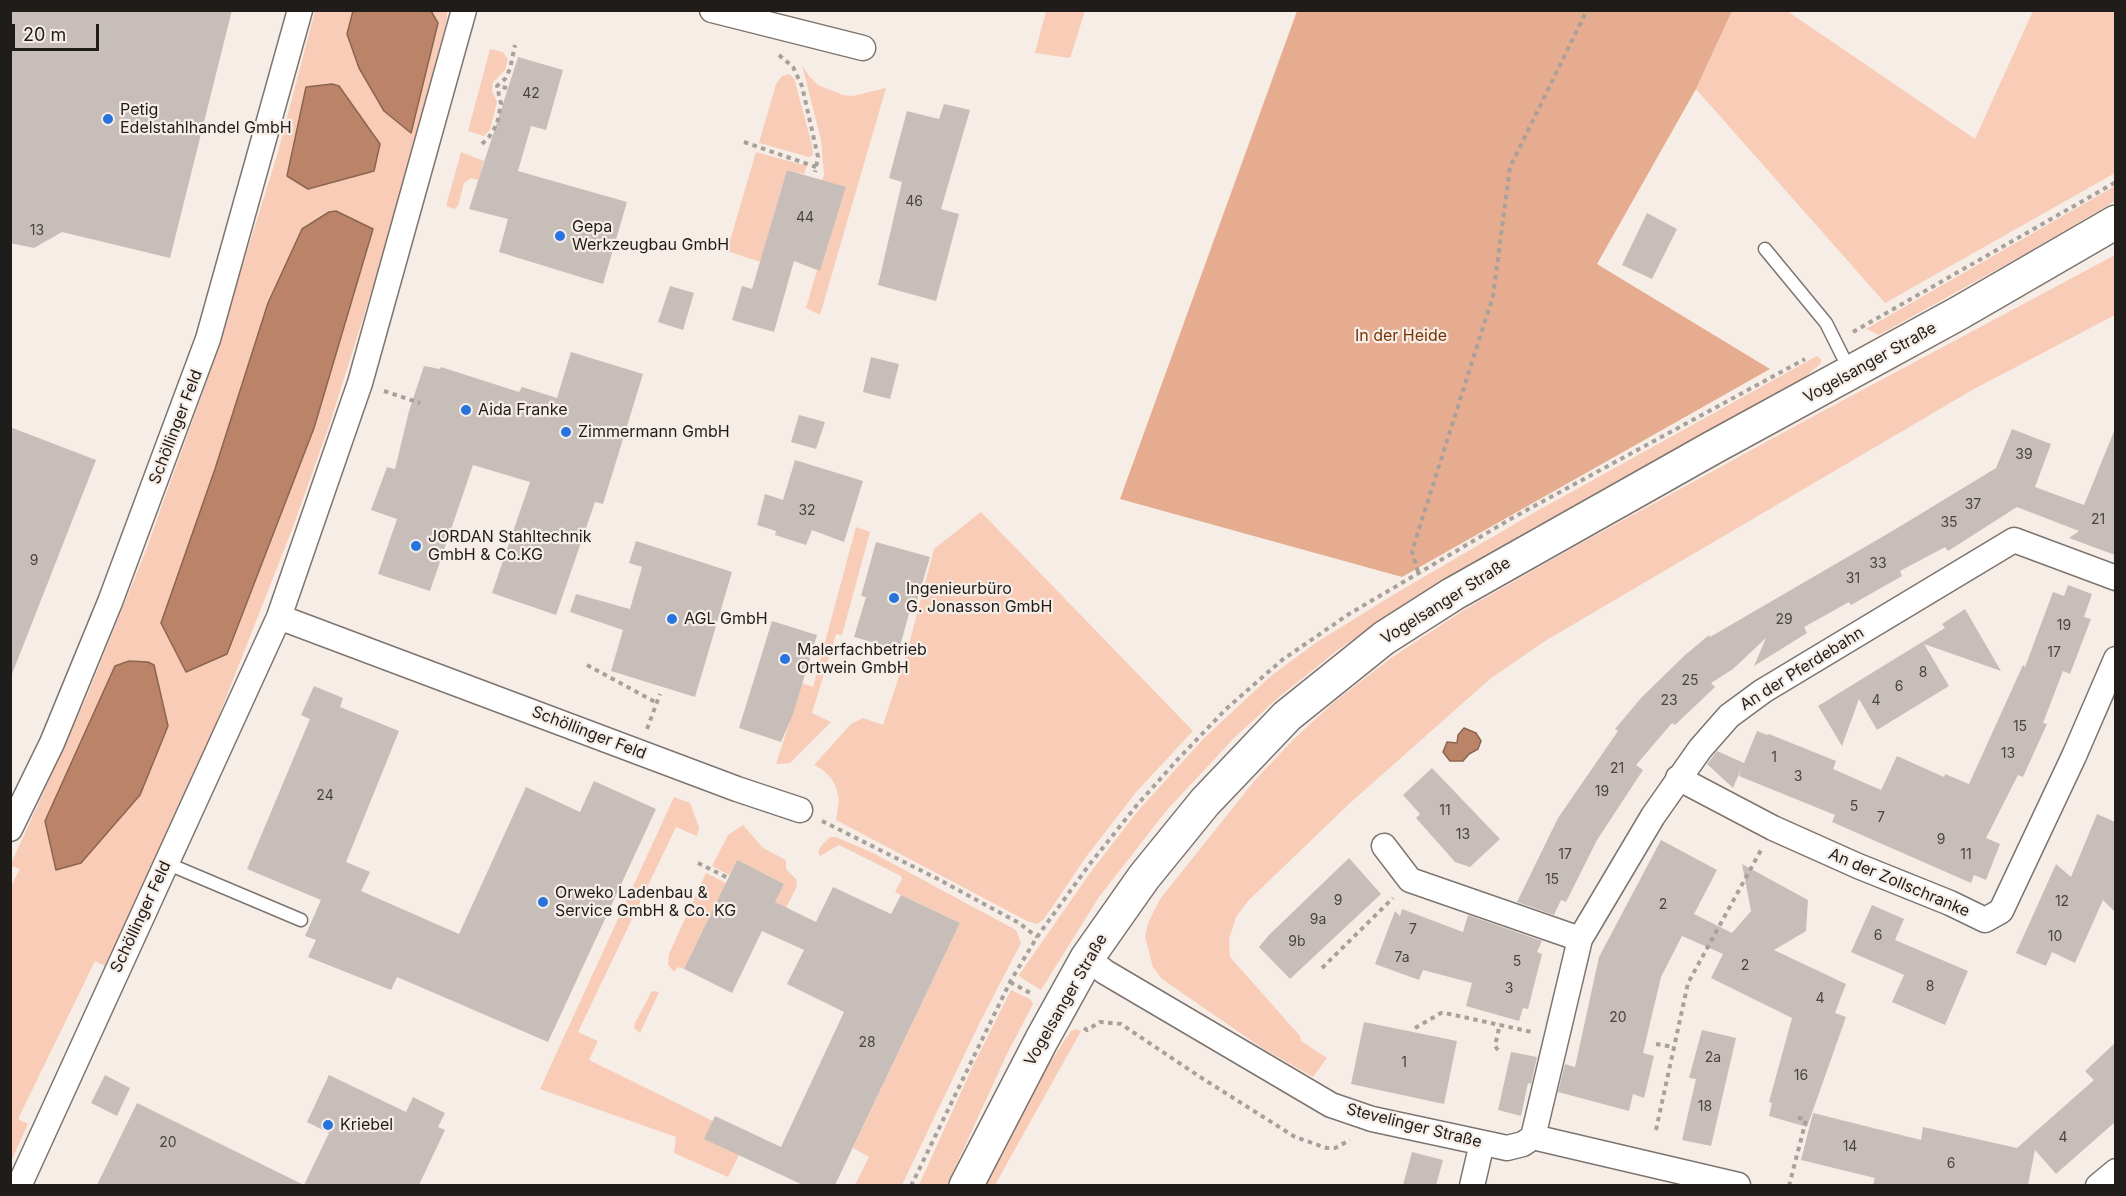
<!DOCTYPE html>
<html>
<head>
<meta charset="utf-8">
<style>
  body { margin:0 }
  #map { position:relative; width:2126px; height:1196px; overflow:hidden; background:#f7ede7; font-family:Inter,sans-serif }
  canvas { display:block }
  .frame { position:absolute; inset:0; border:12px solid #1f1c1a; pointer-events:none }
  .scale { position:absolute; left:12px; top:24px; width:87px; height:27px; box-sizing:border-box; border:3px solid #1f1c1a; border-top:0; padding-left:8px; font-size:18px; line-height:21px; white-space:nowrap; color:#1f1c1a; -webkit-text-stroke:4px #f7ede7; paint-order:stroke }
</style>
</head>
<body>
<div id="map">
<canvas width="2126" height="1196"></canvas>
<div class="frame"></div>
<div class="scale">20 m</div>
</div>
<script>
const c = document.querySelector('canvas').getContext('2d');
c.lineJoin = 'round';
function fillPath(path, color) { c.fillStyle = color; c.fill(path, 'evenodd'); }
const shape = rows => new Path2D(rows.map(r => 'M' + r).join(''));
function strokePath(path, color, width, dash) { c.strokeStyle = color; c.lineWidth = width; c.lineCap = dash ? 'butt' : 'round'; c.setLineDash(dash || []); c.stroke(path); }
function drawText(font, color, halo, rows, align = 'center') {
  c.font = font + ' Inter,sans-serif'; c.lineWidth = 4.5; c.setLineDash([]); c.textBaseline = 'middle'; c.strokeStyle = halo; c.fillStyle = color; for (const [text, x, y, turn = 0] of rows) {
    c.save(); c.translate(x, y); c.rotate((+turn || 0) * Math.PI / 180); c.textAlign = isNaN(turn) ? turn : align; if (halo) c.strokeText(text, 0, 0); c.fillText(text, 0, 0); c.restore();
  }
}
const green = shape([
  [315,11,447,11,447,19,412,152,377,274,330,423,293,527,209,741,154,862,105,966,95,961,18,1119,28,1124,11,1161,10,888,20,869,11,866,11,864,87,696,146,550,205,386,278,152],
  [1046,11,1085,11,1070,58,1035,53],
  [1732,11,1787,11,1975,139,2033,11,2115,11,2115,173,1885,303,1696,89],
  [490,49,503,52,508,60,505,70,493,82,492,91,497,102,490,130,484,136,468,131],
  [802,65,809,76,818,85,843,95,853,96,886,88,820,315,806,308,817,270,820,271,846,187,822,181,824,175,821,140],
  [789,74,794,78,812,145,813,155,809,157,759,143,776,84,782,76],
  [461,152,484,161,478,180,471,178,464,183,458,206,454,209,446,206],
  [756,152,807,166,804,174,787,170,764,249,779,268,727,251],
  [2115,186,2115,201,2032,250,1879,335,1866,329],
  [2115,255,2115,315,1974,389,1545,641,1490,679,1349,804,1248,901,1236,917,1229,939,1230,957,1300,1036,1301,1041,1327,1058,1313,1077,1262,1048,1162,979,1153,967,1145,937,1148,923,1160,899,1255,780,1294,739,1333,703,1391,658,1464,610,1576,546,1810,418],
  [1817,356,1821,359,1821,363,1803,379,1542,523,1434,585,1339,649,1279,697,1234,738,1166,811,1099,897,1041,990,1020,977,1019,975,1090,873,1137,812,1204,738,1272,675,1317,642,1398,592,1537,511],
  [981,512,1193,731,1137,791,1086,857,1044,919,1037,924,1027,921,836,820,839,799,836,787,831,778,823,770,814,765,851,724,863,718,883,725,907,652,934,549],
  [856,527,870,532,842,635,836,634,812,713,831,722,790,763,776,764,802,683,813,687],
  [674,797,690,803,699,827,697,836,676,827,578,1032,598,1041,589,1060,713,1121,739,1155,728,1177,674,1153,676,1137,540,1089],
  [743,825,763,848,786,860,786,869,796,879,797,886,786,908,775,902,784,884,737,861,729,875,712,866,728,835],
  [830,837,836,837,873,853,1016,930,1021,943,979,1024,902,1185,855,1185,869,1157,853,1148,960,923,895,892,902,879,901,876,839,845,820,856,818,852,821,846],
  [706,873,726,883,684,969,678,967,674,972,668,965,669,954],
  [1011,990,1030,999,1033,1004,1007,1054,947,1185,919,1185,972,1068],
  [652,991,659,992,640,1033,634,1028,635,1023],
  [1077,1029,1081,1031,995,1185,984,1186,1052,1059,1071,1031]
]);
const forest = shape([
  [1297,11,1732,11,1696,89,1597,264,1770,369,1402,577,1120,499]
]);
const water = shape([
  [353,11,431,11,438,23,411,133,384,111,359,68,347,34,353,11],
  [332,84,339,86,380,144,374,171,308,189,287,176,306,87,332,84],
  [336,211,373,229,314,428,227,654,186,672,161,623,215,469,268,303,302,229,329,212,336,211],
  [129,661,148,662,154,665,168,726,140,795,81,863,56,870,45,821,115,666,129,661],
  [1464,728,1476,733,1481,741,1478,749,1469,754,1463,761,1450,761,1443,752,1447,742,1457,743,1458,735,1464,728]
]);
const building = shape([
  [10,10,232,10,170,258,62,232,34,248,10,243],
  [518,57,563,70,546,130,531,126,518,171,627,202,603,284,499,252,508,219,469,209],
  [944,104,970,110,941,209,959,214,936,301,878,285,902,182,889,178,907,111,939,119],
  [787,170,846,187,820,271,794,261,774,332,732,320,742,286,752,289],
  [1647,213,1677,229,1652,279,1622,265],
  [670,286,694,293,683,330,658,322],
  [571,352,643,374,603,504,595,502,556,615,492,593,530,482,473,465,430,591,378,574,397,519,371,510,387,467,395,469,409,411,424,366,440,369,441,367,519,392,522,387,557,398],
  [871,357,899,364,890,399,863,392],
  [799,415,825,422,816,449,791,442],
  [10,427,96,460,12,674,10,673],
  [2012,429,2051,444,2035,487,2084,505,2115,429,2115,555,2069,538,2079,531,2017,507,1948,551,1945,547,1900,571,1902,576,1851,605,1849,602,1804,627,1807,633,1754,666,1766,638,1733,669,1711,683,1715,687,1675,725,1672,723,1636,765,1643,770,1597,840,1566,902,1561,900,1554,915,1517,902,1558,818,1618,731,1615,729,1641,698,1685,655,1709,635,1710,637,1894,530,1996,468],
  [795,460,863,481,844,542,812,530,806,545,775,535,776,531,757,525,765,494,783,500],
  [636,541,732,572,695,697,611,671,623,630,570,612,576,594,630,609,642,567,629,563],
  [876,542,930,557,914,611,910,610,899,650,854,637,866,597,861,596],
  [2068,585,2092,594,2084,617,2091,619,2070,674,2063,671,2043,723,2047,724,2023,777,2018,775,1986,838,2000,844,1986,880,1974,875,1971,883,1832,822,1835,815,1739,776,1742,767,1733,788,1707,764,1717,751,1744,763,1757,731,1767,735,1769,734,1836,761,1833,769,1881,790,1897,756,1944,777,1945,774,1969,784,2023,665,2025,667,2053,592,2064,596],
  [1965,609,2001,671,1924,644,1949,686,1877,730,1859,699,1842,746,1818,706,1945,628,1942,624],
  [772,621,817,635,793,714,781,742,739,728],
  [314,686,343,698,340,707,399,731,346,862,370,872,361,891,459,934,526,787,580,812,594,781,656,809,548,1042,397,977,391,990,308,957,316,940,305,936,321,900,247,869,310,719,301,715],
  [1432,768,1500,839,1470,867,1455,862,1416,818,1420,814,1403,795],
  [2097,814,2115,822,2115,912,2103,900,2075,963,2052,952,2046,966,2016,953,2056,864,2071,877],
  [1661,840,1717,870,1694,914,1732,933,1751,911,1742,864,1808,900,1806,931,1774,950,1846,984,1835,1013,1846,1017,1807,1127,1769,1116,1772,1103,1769,1102,1792,1018,1711,978,1723,954,1682,936,1661,977,1643,1053,1654,1056,1644,1098,1633,1094,1629,1111,1558,1092,1565,1064,1575,1067,1599,957],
  [1349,858,1381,894,1290,979,1259,947,1269,935],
  [737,860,784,884,775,902,816,922,833,887,891,914,901,895,960,923,835,1185,803,1185,704,1139,715,1116,781,1147,844,1012,787,984,804,950,762,931,732,993,684,969],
  [1872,905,1904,919,1895,940,1968,971,1945,1025,1892,1002,1904,975,1851,952],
  [1402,909,1463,932,1468,915,1542,941,1537,952,1542,954,1528,1009,1523,1008,1519,1021,1466,1006,1472,983,1423,970,1419,980,1375,964,1395,911,1400,916],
  [1364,1022,1457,1041,1444,1104,1351,1084],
  [1702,1030,1736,1038,1711,1146,1682,1140,1696,1079,1689,1078],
  [2115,1043,2115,1122,2056,1174,2035,1150,2028,1185,1873,1185,1875,1178,1801,1160,1813,1113,1921,1140,1923,1127,2017,1148,2094,1080,2085,1071],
  [1511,1052,1537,1057,1531,1084,1528,1083,1521,1116,1498,1110],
  [105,1075,130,1088,117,1116,91,1103],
  [329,1075,406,1112,413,1097,445,1113,438,1127,445,1130,419,1185,97,1185,137,1103,304,1185,329,1133,307,1122],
  [1412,1152,1443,1160,1436,1185,1403,1185]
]);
const path = shape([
  [779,55,793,67,802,86,818,157,815,172],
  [507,88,497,86,505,79,510,69,515,45],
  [744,142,816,167],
  [482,144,489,137,497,124,501,104,497,86],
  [1853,332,2116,182],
  [384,391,420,403],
  [1418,572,1412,551,1493,296,1510,167,1587,10],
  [587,665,657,703],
  [647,729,660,694],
  [822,821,938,879,1019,923,1037,937],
  [698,863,728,878],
  [1322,968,1393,898],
  [1010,982,1032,994],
  [1084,1028,1087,1030,1100,1022,1121,1024,1197,1075,1295,1137,1327,1148,1335,1148,1350,1140],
  [1415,1028,1441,1013,1445,1013,1532,1032],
  [1656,1044,1674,1047],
  [1498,1050,1495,1046,1500,1024],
  [1656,1130,1688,983,1761,850],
  [911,1186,1010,982,1037,937,1089,865,1137,805,1179,758,1226,709,1282,660,1349,614,1514,517,1805,359],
  [1789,1186,1806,1120,1796,1117]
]);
const lane = shape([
  [1765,249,1826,323,1850,371],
  [166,863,301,920]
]);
const street = shape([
  [712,10,863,48],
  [279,617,737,789,800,810],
  [1678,778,1773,828,1858,866,1950,903,1985,920,2001,911,2074,756,2116,659],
  [10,829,52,743,110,602,208,339,300,10],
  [1384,846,1410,880,1580,939],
  [1087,958,1105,972,1331,1105,1372,1119,1507,1148,1523,1144,1533,1137,1738,1185],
  [1533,1137,1580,939,1653,816,1700,749,1729,716,1763,691,2014,540,2116,578],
  [19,1186,279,617,360,383,464,10],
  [1472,1186,1482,1143],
  [2098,1186,2116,1171]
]);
const secondary = shape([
  [966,1186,1041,1041,1087,958,1144,877,1205,802,1287,716,1384,638,1453,594,1712,448,1959,313,2116,222]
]);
const markers = [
  [108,119,6,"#2774e0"],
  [560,236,6,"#2774e0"],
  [466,410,6,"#2774e0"],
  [566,432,6,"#2774e0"],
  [416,546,6,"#2774e0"],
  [894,598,6,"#2774e0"],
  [672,619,6,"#2774e0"],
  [785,659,6,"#2774e0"],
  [543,902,6,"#2774e0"],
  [328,1125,6,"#2774e0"]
];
const numberNames = [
  ["42",531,94],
  ["46",914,202],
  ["44",805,218],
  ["13",37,231],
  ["39",2024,455],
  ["37",1973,505],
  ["32",807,511],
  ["21",2098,520],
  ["35",1949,523],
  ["9",34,561],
  ["33",1878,564],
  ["31",1853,579],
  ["29",1784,620],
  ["19",2064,626],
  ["17",2054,653],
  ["8",1923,673],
  ["25",1690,681],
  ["6",1899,687],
  ["23",1669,701],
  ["4",1876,701],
  ["15",2020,727],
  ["13",2008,754],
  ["1",1774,758],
  ["21",1617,769],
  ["3",1798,777],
  ["19",1602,792],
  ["24",325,796],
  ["5",1854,807],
  ["11",1445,811],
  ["7",1881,818],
  ["13",1463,835],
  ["9",1941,840],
  ["17",1565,855],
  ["11",1966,855],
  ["15",1552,880],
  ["9",1338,901],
  ["12",2062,902],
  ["2",1663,905],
  ["9a",1318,920],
  ["7",1413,930],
  ["6",1878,936],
  ["10",2055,937],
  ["9b",1297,942],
  ["7a",1402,958],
  ["5",1517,962],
  ["2",1745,966],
  ["8",1930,987],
  ["3",1509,989],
  ["4",1820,999],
  ["20",1618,1018],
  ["28",867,1043],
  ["2a",1713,1058],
  ["1",1404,1063],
  ["16",1801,1076],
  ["18",1705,1107],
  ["4",2063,1138],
  ["20",168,1143],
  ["14",1850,1147],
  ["6",1951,1164]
];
const poiNames = [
  ["Petig",120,110],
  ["Edelstahlhandel GmbH",120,128],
  ["Gepa",572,227],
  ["Werkzeugbau GmbH",572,245],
  ["Aida Franke",478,410],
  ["Zimmermann GmbH",578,432],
  ["JORDAN Stahltechnik",428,537],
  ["GmbH & Co.KG",428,555],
  ["Ingenieurbüro",906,589],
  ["G. Jonasson GmbH",906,607],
  ["AGL GmbH",684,619],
  ["Malerfachbetrieb",797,650],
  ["Ortwein GmbH",797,668],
  ["Orweko Ladenbau &",555,893],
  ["Service GmbH & Co. KG",555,911],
  ["Kriebel",340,1125]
];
const parkNames = [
  ["In der Heide",1401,336]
];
const streetNames = [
  ["Vogelsanger Straße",1870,363,-29],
  ["Schöllinger Feld",176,427,-69],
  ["Vogelsanger Straße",1446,601,-32],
  ["An der Pferdebahn",1802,669,-32],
  ["Schöllinger Feld",589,733,21],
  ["An der Zollschranke",1899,883,23],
  ["Schöllinger Feld",141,917,-65],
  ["Vogelsanger Straße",1066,1000,-60],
  ["Stevelinger Straße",1414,1126,14]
];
fillPath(green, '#f8ccb6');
fillPath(forest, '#e6ac8f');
fillPath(water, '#bb8468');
strokePath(water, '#8c6551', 1.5);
fillPath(building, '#c8beb9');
strokePath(lane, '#7d746f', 15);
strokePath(street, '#7d746f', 27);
strokePath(secondary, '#7d746f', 36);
strokePath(path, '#a7a09b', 4, [4.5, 4.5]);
strokePath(lane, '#fff', 12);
strokePath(street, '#fff', 24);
strokePath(secondary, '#fff', 33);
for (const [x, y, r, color] of markers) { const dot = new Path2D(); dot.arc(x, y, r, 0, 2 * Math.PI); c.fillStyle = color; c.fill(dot); strokePath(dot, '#f7ede7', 2); }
drawText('14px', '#494442', null, numberNames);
drawText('16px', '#1f1c1a', '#f7ede7', poiNames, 'left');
drawText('16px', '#783405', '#f7ede7', parkNames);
drawText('16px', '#1f1c1a', '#f7ede7', streetNames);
</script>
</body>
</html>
